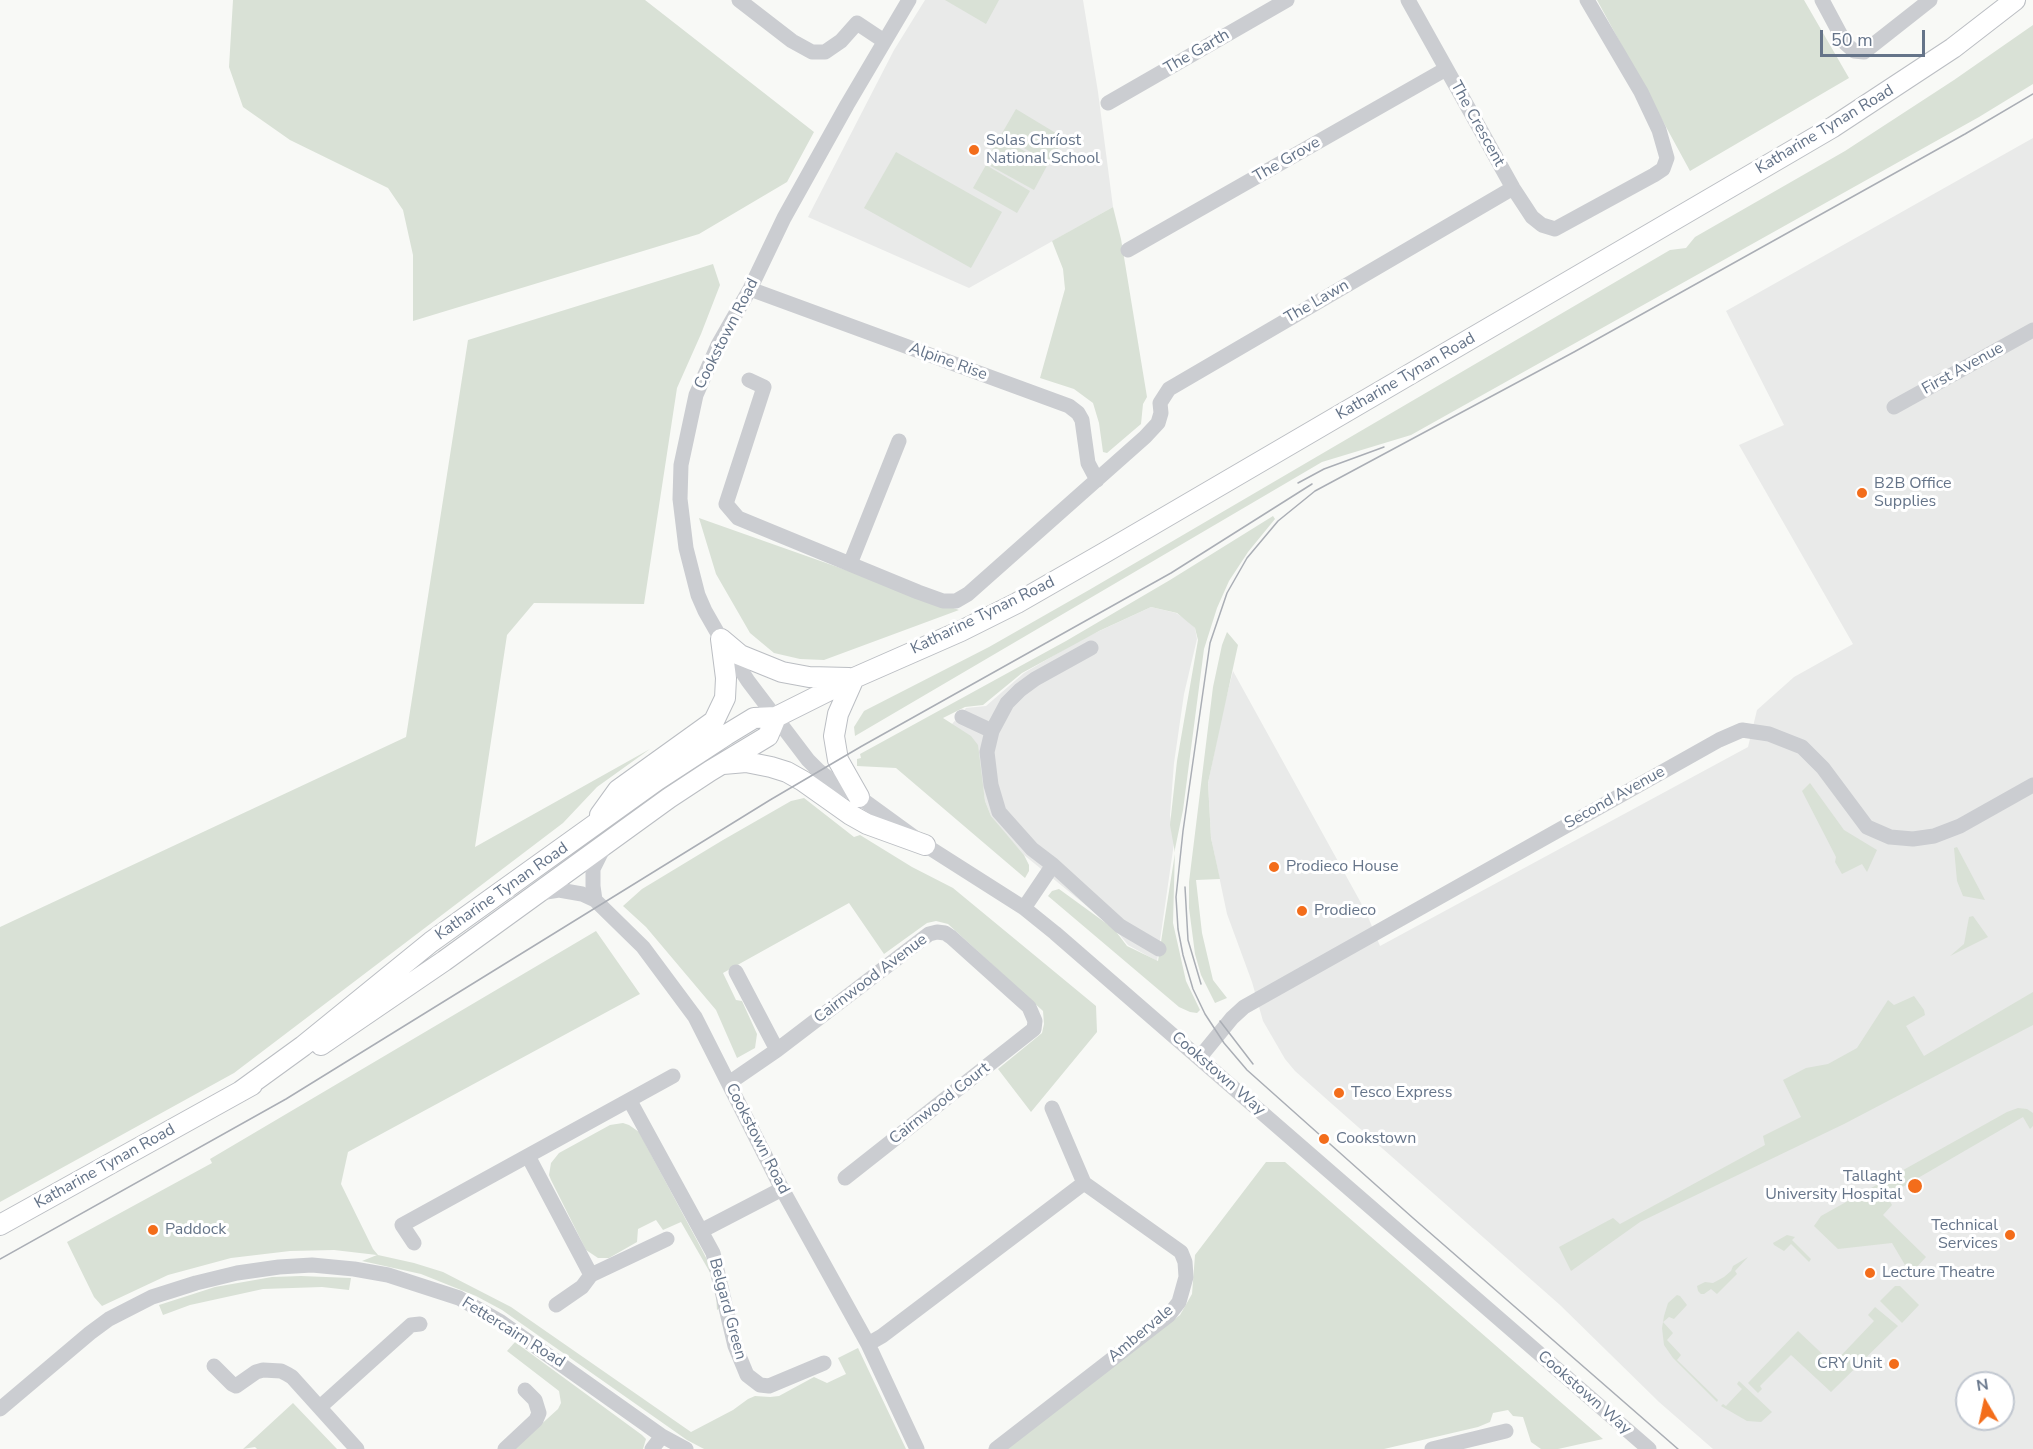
<!DOCTYPE html>
<html>
<head>
<meta charset="utf-8">
<style>
  body { margin:0 }
  #map { position:relative; width:2033px; height:1449px; overflow:hidden; background:#f8f9f6; font-family:"Nunito Sans",sans-serif }
  canvas { display:block }
  .north { position:absolute; left:1955px; top:1371px; width:60px; height:60px; box-sizing:border-box; background:#fff; border:2px solid #c1c7d0; border-radius:50%; rotate:351deg; font-size:16px; font-weight:700; line-height:24px; text-align:center; color:#657489 }
  .north::after { content:''; display:block; margin:auto; width:21px; height:27px; background:#f36d1b; clip-path:polygon(50% 0,100% 100%,50% 72%,0 100%) }
  .scale { position:absolute; left:1820px; top:30px; width:105px; height:27px; box-sizing:border-box; border:3px solid #657489; border-top:0; padding-left:8px; font-size:18px; line-height:21px; white-space:nowrap; color:#657489; -webkit-text-stroke:4px #fff; paint-order:stroke }
</style>
</head>
<body>
<div id="map">
<canvas width="2033" height="1449"></canvas>
<div class="north">N</div>
<div class="scale">50 m</div>
</div>
<script>
const c = document.querySelector('canvas').getContext('2d');
c.lineJoin = 'round';
function fillPath(path, color) { c.fillStyle = color; c.fill(path, 'evenodd'); }
const shape = rows => new Path2D(rows.map(r => 'M' + r).join(''));
function strokePath(path, color, width, dash) { c.strokeStyle = color; c.lineWidth = width; c.lineCap = dash ? 'butt' : 'round'; c.setLineDash(dash || []); c.stroke(path); }
function drawText(font, color, halo, rows, align = 'center') {
  c.font = font + ' "Nunito Sans",sans-serif'; c.lineWidth = 6; c.setLineDash([]); c.textBaseline = 'middle'; c.strokeStyle = halo; c.fillStyle = color; for (const [text, x, y, turn = 0] of rows) {
    c.save(); c.translate(x, y); c.rotate((+turn || 0) * Math.PI / 180); c.textAlign = isNaN(turn) ? turn : align; if (halo) c.strokeText(text, 0, 0); c.fillText(text, 0, 0); c.restore();
  }
}
const built = shape([
  [925,0,1083,0,1098,92,1113,207,969,288,808,217,894,50],
  [2033,138,2033,1449,1713,1449,1659,1402,1560,1305,1332,1104,1295,1071,1285,1059,1263,1021,1252,982,1227,914,1211,838,1208,783,1223,710,1233,671,1366,912,1380,946,1748,747,1757,710,1794,677,1853,644,1739,445,1784,425,1726,311],
  [1967,1383,2003,1383,2003,1419,1967,1419],
  [1151,607,1176,613,1187,620,1195,628,1197,639,1184,694,1174,763,1170,815,1174,843,1157,961,1128,945,1115,929,1024,855,1000,828,991,816,985,801,983,788,952,724,966,708,986,706,1024,673,1080,640]
]);
const green = shape([
  [233,0,645,0,814,132,787,182,699,234,413,321,413,255,403,210,388,188,290,140,243,107,229,67],
  [945,0,999,0,986,24],
  [1597,0,1804,0,1849,78,1690,171],
  [2033,25,2033,84,1979,117,1411,435,1322,462,855,736,854,727,864,711,989,647,1089,590,1670,250,1686,248,1695,237,1845,151,1954,80],
  [1016,109,1064,138,1050,163,1001,135],
  [999,137,1048,164,1034,190,985,163],
  [896,152,1002,212,971,268,864,208],
  [986,165,1030,191,1017,213,973,188],
  [1113,207,1121,239,1147,397,1143,404,1141,424,1107,453,1103,452,1099,423,1093,403,1074,389,1040,378,1065,289,1063,269,1052,241],
  [713,264,720,285,701,334,677,388,644,604,534,603,507,635,475,847,650,749,597,787,563,823,234,1073,0,1202,0,927,406,737,468,340],
  [1273,516,1275,519,1248,552,1229,581,1217,608,1204,649,1183,810,1175,849,1173,923,1186,981,1200,1010,1197,1013,1190,1012,1179,1007,1048,896,1052,891,1059,889,1114,929,1127,946,1158,961,1175,853,1170,825,1177,761,1198,640,1195,628,1177,613,1151,607,1099,631,1022,673,983,705,965,707,943,718,971,736,978,745,985,801,991,816,1024,855,1029,865,1029,871,1025,878,896,768,857,766,857,759,861,758,860,754,1066,641,1170,580],
  [699,518,959,610,824,660,800,659,774,653,750,633,716,574],
  [1227,632,1238,645,1208,783,1211,838,1220,879,1196,880,1202,933,1213,980,1227,998,1215,1003,1201,975,1195,954,1189,908,1189,882,1213,687,1222,645],
  [1810,783,1844,830,1877,850,1867,872,1862,864,1842,874,1835,862,1836,857,1802,791],
  [804,798,854,837,860,835,912,867,953,888,1096,1006,1097,1032,1031,1112,998,1069,1042,1033,1044,1024,1043,1011,948,924,936,921,927,923,884,954,849,903,723,973,736,1000,742,1001,757,1034,755,1048,737,1058,716,1010,646,927,623,906,642,889,723,840,791,801],
  [1957,847,1985,900,1963,896,1957,881,1954,848],
  [1973,916,1988,937,1950,956,1964,944,1969,917],
  [596,931,640,994,348,1152,341,1184,373,1249,378,1255,414,1263,443,1272,511,1307,691,1432,733,1410,748,1399,755,1396,770,1397,779,1396,814,1377,827,1383,846,1374,838,1358,858,1348,906,1449,704,1449,687,1440,502,1310,476,1296,421,1274,362,1261,377,1255,334,1250,290,1251,231,1258,168,1275,102,1306,94,1297,67,1242,212,1163,210,1159],
  [2033,992,2033,1025,1844,1124,1640,1222,1571,1271,1559,1247,1613,1218,1620,1224,1765,1145,1763,1136,1801,1117,1783,1080,1806,1068,1828,1064,1857,1048,1888,1000,1894,1005,1914,996,1924,1010,1925,1015,1906,1026,1924,1056],
  [2018,1108,2027,1109,2033,1113,2033,1126,2030,1129,2023,1117,1887,1196,1892,1205,1883,1215,1926,1257,1916,1268,1905,1265,1892,1243,1838,1249,1814,1226,1821,1216,2007,1112],
  [623,1123,629,1125,639,1132,700,1246,715,1275,720,1308,717,1310,716,1294,712,1276,681,1222,663,1230,656,1220,638,1229,637,1242,609,1258,598,1258,586,1250,551,1180,549,1175,551,1163,559,1153,610,1125],
  [1266,1162,1285,1162,1603,1439,1558,1449,1541,1449,1531,1442,1523,1417,1513,1416,1508,1410,1493,1413,1490,1422,1478,1427,1384,1449,1003,1449,1180,1315,1192,1294,1195,1255],
  [1787,1235,1795,1237,1792,1240,1811,1259,1809,1262,1791,1244,1784,1251,1774,1245,1773,1243],
  [1748,1257,1735,1271,1737,1274,1717,1294,1711,1289,1704,1294,1701,1294,1698,1291,1697,1286,1705,1282,1713,1283,1724,1277,1731,1271,1733,1266],
  [301,1276,351,1278,349,1290,322,1287,263,1289,190,1305,163,1315,159,1305,215,1287,272,1277],
  [1895,1286,1900,1286,1919,1305,1902,1323,1880,1301],
  [1677,1295,1680,1296,1687,1305,1674,1319,1669,1317,1663,1322,1673,1333,1667,1340,1681,1355,1677,1360,1718,1400,1717,1402,1673,1358,1664,1345,1662,1328,1664,1316,1668,1303],
  [1875,1307,1898,1326,1831,1392,1791,1355,1760,1386,1762,1389,1758,1393,1748,1383,1798,1331,1833,1364,1874,1321,1868,1315],
  [515,1342,642,1435,646,1439,643,1449,514,1449,558,1409,561,1403,559,1391,507,1351],
  [1739,1381,1772,1412,1761,1422,1747,1421,1721,1406,1723,1404,1726,1406,1742,1389,1737,1384],
  [293,1403,337,1449,257,1449,255,1447,243,1449]
]);
const minor = shape([
  [739,0,792,41,812,52,825,52,841,41,857,23,884,41],
  [909,0,847,105,784,218,750,289,718,345,696,395,681,465,680,499,686,548,698,595,705,611,721,639,748,681,808,760,819,771,836,784,859,797,925,845,1024,908,1055,933,1649,1449],
  [1408,0,1513,188,1532,217,1542,225,1555,229,1654,175,1663,169,1667,158,1659,130,1641,92,1587,0],
  [1822,0,1845,43,1854,51,1864,52,1930,0],
  [1108,103,1287,0],
  [1128,250,1446,69],
  [750,289,1069,406,1078,413,1082,420,1088,463,1097,480],
  [749,380,764,387,726,504,738,518,918,592,943,601,956,601,968,594,1145,437,1158,423,1161,413,1160,403,1169,389,1513,188],
  [1894,407,2033,330],
  [850,564,899,441],
  [962,717,992,731],
  [604,847,593,869,593,886,595,900,643,947,695,1017,782,1189,868,1344,917,1449],
  [1053,865,1120,926,1159,949],
  [540,893,559,890,582,894,595,900],
  [1024,908,1053,865,1032,849,999,812,991,785,987,752,992,731,1007,703,1020,690,1035,679,1091,648],
  [736,972,777,1050],
  [1200,1057,1232,1018,1244,1007,1719,740,1742,730,1769,734,1802,747,1823,768,1867,827,1890,837,1913,839,1934,836,1960,826,2033,785],
  [729,1083,777,1050,929,934,937,932,945,933,951,937,1029,1007,1035,1021,1034,1029,845,1178],
  [630,1101,713,1253,735,1346,747,1375,760,1385,769,1386,824,1363],
  [528,1156,591,1275],
  [701,1231,782,1189],
  [414,1243,402,1225,673,1076],
  [556,1305,582,1287,591,1275,667,1239],
  [868,1344,882,1336,1084,1183],
  [214,1366,232,1384,236,1386,256,1372,263,1370,281,1371,287,1374,292,1377,357,1449],
  [320,1407,411,1325,420,1324],
  [0,1409,90,1333,109,1319,152,1297,196,1283,237,1273,279,1267,312,1265,354,1269,388,1275,459,1298,501,1322,662,1436,686,1449],
  [505,1449,536,1420,539,1413,535,1400,525,1390],
  [652,1449,662,1436],
  [996,1449,1169,1315,1179,1302,1186,1277,1185,1262,1181,1252,1084,1183,1052,1108],
  [1432,1449,1506,1431]
]);
const major = shape([
  [721,639,740,655,782,672,809,677,849,678],
  [854,678,838,714,834,736,838,760,859,797],
  [723,764,746,762,771,767,787,772,803,781,851,815,867,824,925,845],
  [600,815,618,790,714,721,725,698,726,678,721,639],
  [321,1045,444,961,669,798,710,771,768,736,776,717],
  [241,1091,303,1046,431,942,657,780,726,735,754,718,776,717,854,678,961,631,1017,603,1104,553,1833,127,1953,48,2015,0],
  [0,1225,252,1085]
]);
const tram = shape([
  [1298,483,1324,469,1384,447],
  [1185,887,1188,940,1201,984],
  [1220,1021,1253,1064],
  [0,1259,286,1099,770,800,862,746,1171,573,1312,484],
  [1678,1449,1413,1218,1247,1070,1224,1043,1205,1014,1193,989,1183,955,1178,929,1176,897,1183,831,1210,643,1227,593,1247,558,1278,521,1315,491,1574,352,1965,134,2033,94]
]);
const markers = [
  [974,150,6,"#f36d1b"],
  [1862,493,6,"#f36d1b"],
  [1274,867,6,"#f36d1b"],
  [1302,911,6,"#f36d1b"],
  [1339,1093,6,"#f36d1b"],
  [1324,1139,6,"#f36d1b"],
  [1915,1186,8,"#f36d1b"],
  [153,1230,6,"#f36d1b"],
  [2010,1235,6,"#f36d1b"],
  [1870,1273,6,"#f36d1b"],
  [1894,1364,6,"#f36d1b"]
];
const streetNames = [
  ["The Garth",1197,52,-30],
  ["The Crescent",1477,124,61],
  ["Katharine Tynan Road",1825,130,-31],
  ["The Grove",1287,160,-30],
  ["The Lawn",1317,302,-30],
  ["Cookstown Road",727,334,-63],
  ["Alpine Rise",948,362,20],
  ["First Avenue",1963,369,-29],
  ["Katharine Tynan Road",1406,377,-30],
  ["Katharine Tynan Road",983,616,-26],
  ["Second Avenue",1615,798,-29],
  ["Katharine Tynan Road",502,892,-35],
  ["Cairnwood Avenue",871,979,-37],
  ["Cookstown Way",1218,1074,41],
  ["Cairnwood Court",940,1104,-38],
  ["Cookstown Road",757,1139,63],
  ["Katharine Tynan Road",105,1167,-29],
  ["Belgard Green",727,1309,75],
  ["Fettercairn Road",513,1333,32],
  ["Ambervale",1141,1334,-40],
  ["Cookstown Way",1584,1393,41]
];
const poiNames = [
  ["Solas Chríost",986,141],
  ["National School",986,159],
  ["B2B Office",1874,484],
  ["Supplies",1874,502],
  ["Prodieco House",1286,867],
  ["Prodieco",1314,911],
  ["Tesco Express",1351,1093],
  ["Cookstown",1336,1139],
  ["Tallaght",1902,1177,"right"],
  ["University Hospital",1902,1195,"right"],
  ["Technical",1998,1226,"right"],
  ["Services",1998,1244,"right"],
  ["Paddock",165,1230],
  ["Lecture Theatre",1882,1273],
  ["CRY Unit",1882,1364,"right"]
];
fillPath(built, '#e9eae9');
fillPath(green, '#d9e1d6');
strokePath(major, '#bbbec3', 22);
strokePath(minor, '#cbcdd1', 15);
strokePath(major, '#fff', 20);
strokePath(tram, '#aaaeb5', 1.5);
for (const [x, y, r, color] of markers) { const dot = new Path2D(); dot.arc(x, y, r, 0, 2 * Math.PI); c.fillStyle = color; c.fill(dot); strokePath(dot, '#fff', 2); }
drawText('16px', '#657489', '#fff', streetNames);
drawText('16px', '#657489', '#fff', poiNames, 'left');
</script>
</body>
</html>
